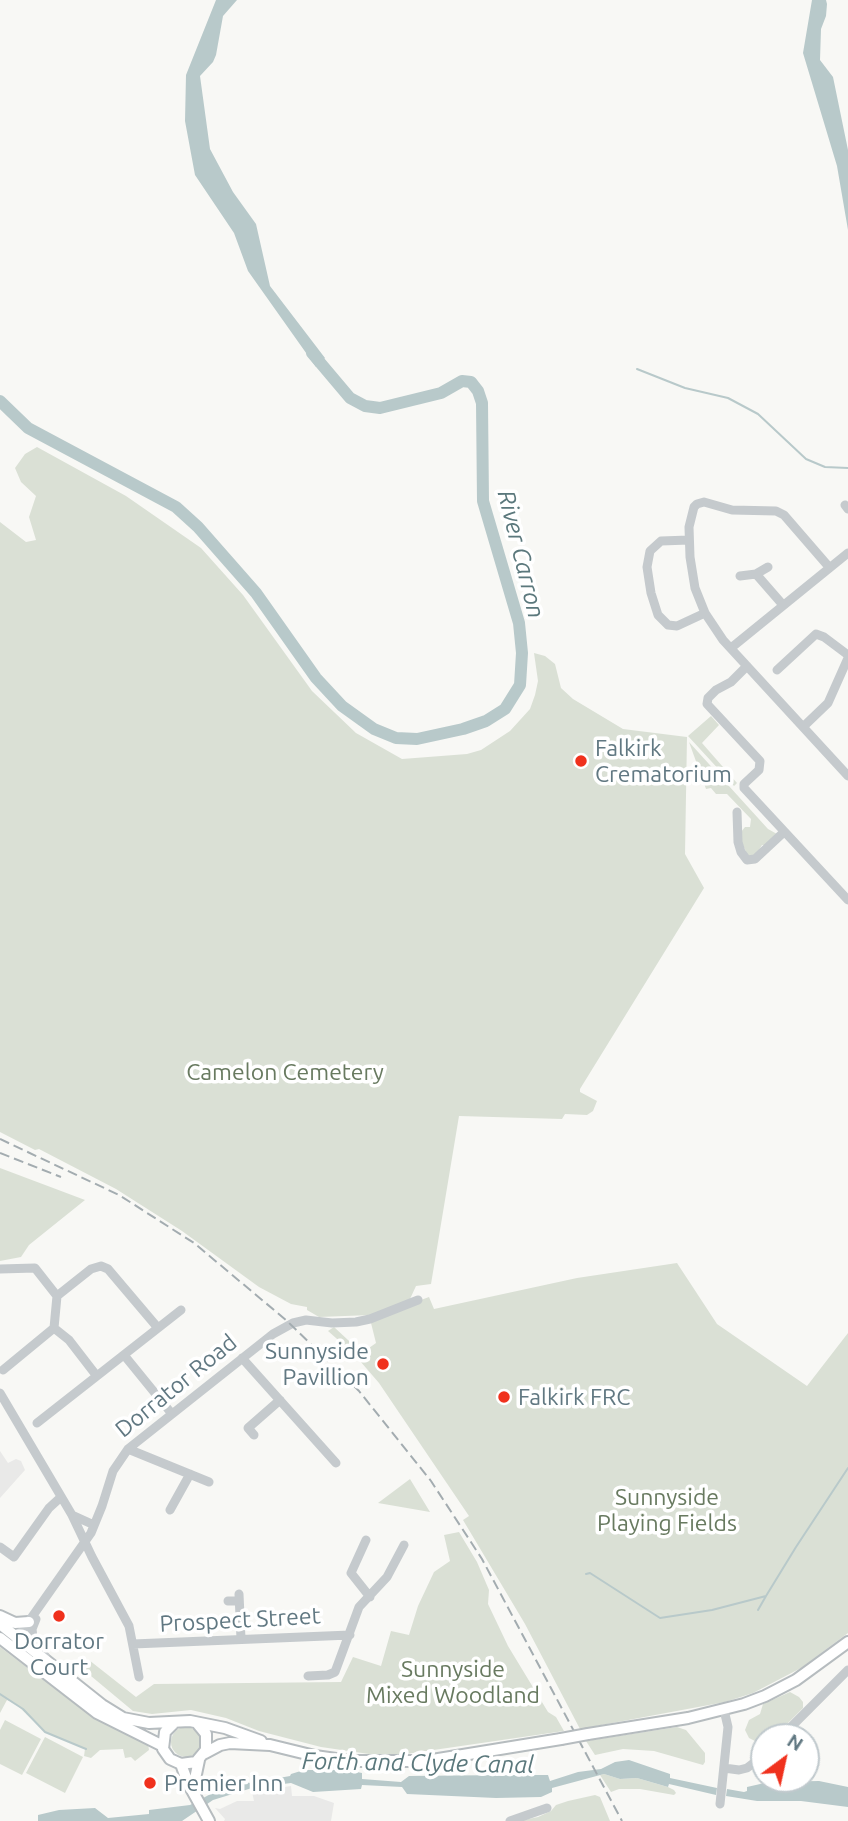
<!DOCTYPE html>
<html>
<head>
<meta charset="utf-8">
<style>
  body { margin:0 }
  #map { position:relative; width:848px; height:1821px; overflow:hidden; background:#f8f8f5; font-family:Ubuntu,sans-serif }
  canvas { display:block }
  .north { position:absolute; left:750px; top:1723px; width:70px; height:70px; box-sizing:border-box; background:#fff; border:2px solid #c0c9cd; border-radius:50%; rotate:33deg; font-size:19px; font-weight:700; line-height:28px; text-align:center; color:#617882 }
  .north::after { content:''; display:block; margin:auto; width:24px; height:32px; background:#f0311d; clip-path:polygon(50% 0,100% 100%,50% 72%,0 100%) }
</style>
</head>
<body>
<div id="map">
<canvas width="848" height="1821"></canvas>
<div class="north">N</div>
</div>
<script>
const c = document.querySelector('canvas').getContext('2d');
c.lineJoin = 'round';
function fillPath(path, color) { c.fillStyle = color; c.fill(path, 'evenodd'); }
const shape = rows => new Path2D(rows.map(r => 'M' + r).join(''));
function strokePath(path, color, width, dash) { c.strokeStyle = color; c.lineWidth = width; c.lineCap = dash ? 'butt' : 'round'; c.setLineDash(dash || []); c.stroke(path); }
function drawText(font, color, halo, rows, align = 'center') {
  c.font = font + ' Ubuntu,sans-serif'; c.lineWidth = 7; c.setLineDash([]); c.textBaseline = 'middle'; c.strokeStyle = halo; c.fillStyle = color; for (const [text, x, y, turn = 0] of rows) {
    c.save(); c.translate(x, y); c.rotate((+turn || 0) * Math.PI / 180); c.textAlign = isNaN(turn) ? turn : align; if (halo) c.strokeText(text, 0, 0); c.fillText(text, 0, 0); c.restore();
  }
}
const built = shape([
  [0,1451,8,1463,16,1459,21,1461,25,1470,0,1498],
  [291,1786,292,1796,314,1796,334,1803,331,1821,224,1821,225,1819,215,1808,220,1809,237,1801,254,1801,252,1792]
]);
const green = shape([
  [37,447,126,496,201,548,243,595,312,691,356,733,402,759,467,754,481,750,510,731,530,709,535,695,538,681,534,653,545,656,555,664,561,688,573,699,623,729,687,737,685,854,704,888,580,1089,580,1092,597,1101,593,1111,587,1115,565,1114,562,1119,459,1116,431,1284,416,1286,410,1299,371,1315,319,1317,307,1310,307,1307,291,1304,259,1287,182,1231,116,1189,39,1149,35,1150,0,1132,0,522,26,542,36,540,29,517,36,496,21,482,15,468,25,454],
  [711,716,719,725,702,743,737,783,734,786,688,736],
  [689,742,768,829,777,834,766,845,762,845,756,855,748,856,742,843,741,832,745,827,750,827,751,819,727,794,716,794,711,788,706,789],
  [0,1168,85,1200,29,1245,21,1257,0,1261],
  [677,1263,717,1324,807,1386,848,1333,848,1633,801,1668,753,1693,725,1702,580,1729,525,1624,463,1520,469,1516,379,1383,354,1354,328,1331,334,1327,362,1353,376,1343,370,1319,429,1297,434,1309,577,1278],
  [410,1479,430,1512,378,1503],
  [459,1532,477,1562,489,1590,488,1604,508,1646,548,1712,556,1717,564,1731,406,1754,376,1755,321,1747,259,1731,226,1718,191,1710,152,1714,133,1711,79,1666,79,1660,89,1660,136,1697,154,1684,341,1682,353,1657,381,1666,391,1631,409,1635,418,1606,434,1572,450,1561,444,1535],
  [0,1647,93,1717,139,1738,148,1744,149,1750,135,1761,131,1757,125,1758,123,1749,100,1750,91,1758,84,1756,85,1749,45,1732,15,1703,7,1700,0,1713],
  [790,1692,799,1697,803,1702,803,1708,784,1727,773,1731,768,1737,764,1737,764,1740,757,1742,749,1738,745,1730,749,1720,760,1714,763,1704],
  [5,1720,41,1739,22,1775,0,1764,0,1730],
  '171 1742a15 15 0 1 1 30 0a15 15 0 1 1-30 0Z',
  [677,1727,686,1730,705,1753,705,1762,703,1765,654,1751,623,1749,595,1755,586,1741],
  [45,1737,83,1757,65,1793,26,1773],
  [604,1774,620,1779,637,1778,668,1787,674,1790,676,1793,674,1795,640,1789,619,1789,611,1792,600,1775],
  [595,1795,600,1797,610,1821,519,1821,538,1817,551,1811,556,1805,568,1801]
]);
const water = shape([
  [216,0,237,0,223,16,216,55,213,62,200,76,210,149,233,192,256,224,270,286,325,358,316,367,248,271,234,233,195,175,185,121,186,75],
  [812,0,826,0,827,4,826,16,821,29,820,60,833,77,848,150,848,230,837,166,803,53],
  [629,1760,670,1774,670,1778,717,1788,716,1795,669,1784,668,1787,637,1778,620,1779,604,1774,552,1788,552,1792,541,1797,496,1798,407,1794,402,1787,362,1785,361,1789,313,1792,291,1783,252,1788,213,1800,182,1821,38,1821,38,1815,59,1810,95,1808,108,1818,149,1814,149,1810,190,1805,235,1781,251,1783,290,1776,291,1774,304,1770,347,1770,362,1773,362,1779,401,1782,409,1776,506,1775,548,1775,550,1781,578,1772,601,1769,615,1762],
  [819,1781,848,1787,848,1807,801,1801,757,1801,726,1796,727,1789,744,1792,747,1791,747,1787,769,1782]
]);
const stream = shape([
  [637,369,685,388,728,398,758,414,806,459,825,467,848,468],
  [586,1574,590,1573,660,1618,712,1610,766,1596,796,1547,848,1468],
  [758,1610,766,1596],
  [0,1694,23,1709,45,1732,86,1749]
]);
const river = shape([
  [0,401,28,428,176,507,198,527,256,593,316,678,342,706,374,729,396,738,417,739,463,729,486,721,505,709,520,685,522,653,519,623,483,501,482,403,478,391,471,382,462,381,441,393,380,408,365,406,350,398,312,353]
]);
const minor = shape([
  [845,505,848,509],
  [689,540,661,541,650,551,647,567,651,593,658,615,668,625,677,626,705,613],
  [829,567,784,515,776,511,732,510,704,502,697,504,694,507,689,527,690,557,695,588,705,613,723,640,848,776],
  [756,574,783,605],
  [740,576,756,574,768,567],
  [731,648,848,553],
  [747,666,731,682,716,690,708,698,707,704,760,761,759,770,744,784,744,788,848,900],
  [777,670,816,634,824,637,848,655],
  [803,727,828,703,848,658],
  [737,812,738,842,741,852,747,860,755,859,784,832],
  [0,1269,35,1268,57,1296],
  [124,1355,172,1414],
  [242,1358,336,1463],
  [3,1370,54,1328],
  [96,1375,69,1340,54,1328,57,1296,91,1269,101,1266,108,1269,158,1328],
  [0,1393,72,1515,94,1525],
  [37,1423,181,1310],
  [254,1435,248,1428,280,1400],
  [128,1449,209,1482],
  [170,1510,190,1474],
  [72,1515,92,1557,129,1626,139,1677],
  [366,1540,351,1573,370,1597],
  [0,1547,14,1557,49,1508,61,1497],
  [239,1594,241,1639],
  [228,1601,239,1601],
  [36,1619,32,1629,33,1638,45,1656],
  [15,1641,91,1533,102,1506,113,1471,128,1449,273,1334,293,1323,306,1320,332,1323,356,1322,370,1319,418,1300],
  [133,1644,350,1635],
  [308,1676,328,1675,335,1672,359,1607,387,1577,404,1545],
  [781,1737,848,1670],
  [724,1768,739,1770,747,1768,764,1755],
  [720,1804,728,1727,724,1710],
  [510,1821,547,1808]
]);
const major = shape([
  [0,1616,15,1623,29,1622],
  [0,1624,102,1705,123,1718,149,1723,190,1721,225,1728,261,1741],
  [0,1638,97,1713,163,1746],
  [175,1722,165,1732,163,1749,170,1759,181,1764,196,1762,206,1750,206,1734,197,1723],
  [588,1734,688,1718,744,1704,765,1696,796,1680,848,1642],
  [205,1753,220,1745,230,1743,270,1745,315,1756,350,1761,426,1761,561,1739],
  [181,1764,188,1783,209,1821],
  [195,1795,195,1779,199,1760]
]);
const rail = shape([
  [0,1139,119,1195,194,1243,286,1320,359,1391,431,1481,482,1559,622,1821],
  [0,1153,61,1177]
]);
const majorBridge = shape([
  [561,1739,588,1734]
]);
const markers = [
  [581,761,7,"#f0311d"],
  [383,1364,7,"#f0311d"],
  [504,1397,7,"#f0311d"],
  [59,1616,7,"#f0311d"],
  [150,1783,7,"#f0311d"]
];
const poiNames = [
  ["Falkirk",595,748],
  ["Crematorium",595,774],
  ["Sunnyside",369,1351,"right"],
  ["Pavillion",369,1377,"right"],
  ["Falkirk FRC",518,1397],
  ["Dorrator",59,1641,"center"],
  ["Court",59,1667,"center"],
  ["Premier Inn",164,1783]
];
const parkNames = [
  ["Camelon Cemetery",285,1072],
  ["Sunnyside",667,1497],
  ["Playing Fields",667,1523],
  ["Sunnyside",453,1669],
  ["Mixed Woodland",453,1695]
];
const streetNames = [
  ["Dorrator Road",176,1386,-39],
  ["Prospect Street",240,1620,-3]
];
const waterNames = [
  ["River Carron",521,554,76],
  ["Forth and Clyde Canal",418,1763,1]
];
fillPath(built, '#e9e9e8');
fillPath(green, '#dae0d5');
fillPath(water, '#b8c9ca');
strokePath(stream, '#b8c9ca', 2);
strokePath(river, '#b8c9ca', 12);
strokePath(major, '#b6bcbf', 14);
strokePath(minor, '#c5cacd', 9);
strokePath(major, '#fff', 10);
strokePath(rail, '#a3acb0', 2, [10, 5]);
strokePath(majorBridge, '#b6bcbf', 14, []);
strokePath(majorBridge, '#fff', 10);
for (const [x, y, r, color] of markers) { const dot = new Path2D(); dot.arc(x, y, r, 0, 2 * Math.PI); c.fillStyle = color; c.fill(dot); strokePath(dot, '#fff', 2.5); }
drawText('23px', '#617882', '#fff', poiNames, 'left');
drawText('23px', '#687a60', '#fff', parkNames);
drawText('23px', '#617882', '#fff', streetNames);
drawText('italic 24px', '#5b787c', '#fff', waterNames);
</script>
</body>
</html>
